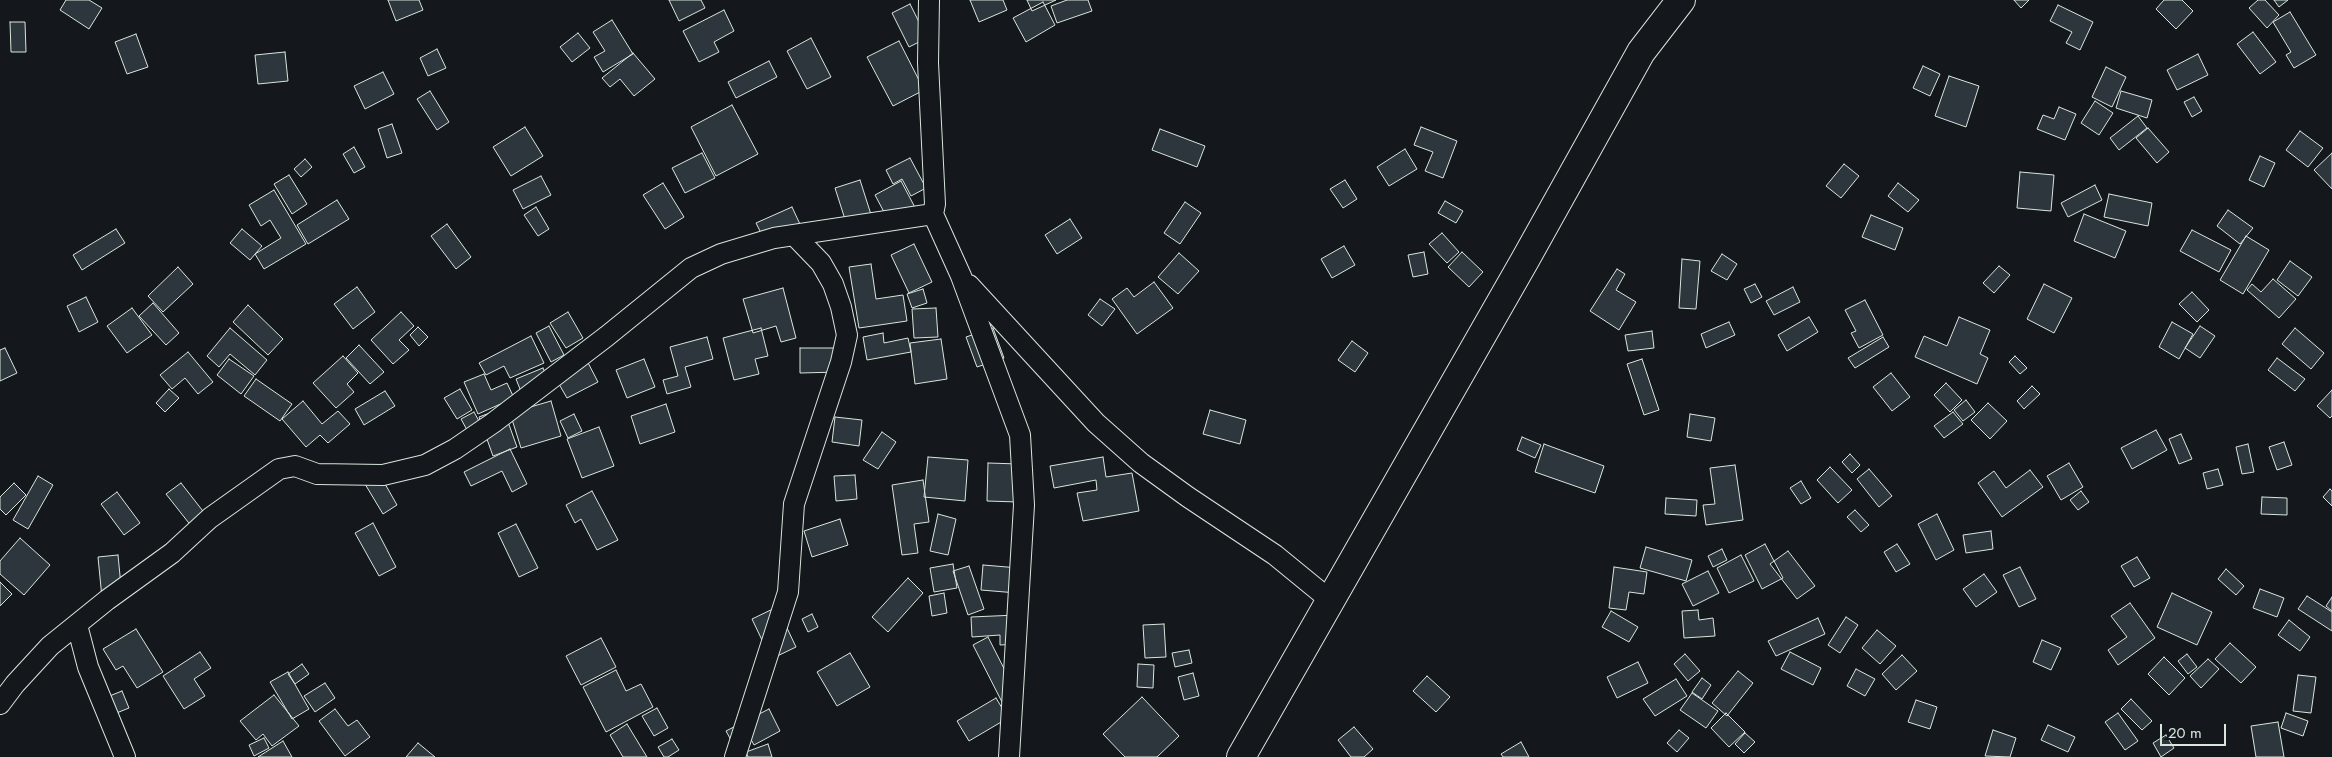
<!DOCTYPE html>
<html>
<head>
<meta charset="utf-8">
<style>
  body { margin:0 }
  #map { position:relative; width:2332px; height:757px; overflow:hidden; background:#14181c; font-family:Jost,sans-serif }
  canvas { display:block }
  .scale { position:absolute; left:2160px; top:724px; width:66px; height:22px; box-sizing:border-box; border:2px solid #d8e6dc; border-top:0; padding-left:6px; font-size:15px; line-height:18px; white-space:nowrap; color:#d8e6dc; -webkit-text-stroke:4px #14181c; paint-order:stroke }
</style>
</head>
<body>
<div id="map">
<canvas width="2332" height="757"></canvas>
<div class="scale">20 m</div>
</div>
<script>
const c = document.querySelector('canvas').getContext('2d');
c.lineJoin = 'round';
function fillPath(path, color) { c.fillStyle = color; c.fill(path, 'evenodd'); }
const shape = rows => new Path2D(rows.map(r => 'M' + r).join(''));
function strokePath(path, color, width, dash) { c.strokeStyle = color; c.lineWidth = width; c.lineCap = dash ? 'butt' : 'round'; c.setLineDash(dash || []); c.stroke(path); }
const building = shape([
  [66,0,89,0,102,8,89,29,60,10,66,0],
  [388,0,419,0,423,10,396,21,388,0],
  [669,0,701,0,705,8,679,21,669,0],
  [970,0,1003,0,1007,10,979,22,970,0],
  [1027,0,1056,0,1032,11,1027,0],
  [1067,0,1088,0,1092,11,1057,23,1051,6,1067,0],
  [2014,0,2029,0,2021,8,2014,0],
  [2164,0,2182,0,2193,11,2176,29,2156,9,2164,0],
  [2258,0,2265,0,2279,15,2267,28,2249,8,2258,0],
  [2274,0,2288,0,2279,7,2274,0],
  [1043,2,1055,25,1026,42,1013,18,1043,2],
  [910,4,927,38,909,47,892,13,910,4],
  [2058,5,2093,22,2080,50,2066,43,2072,32,2050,21,2058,5],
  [724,10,734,31,714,42,719,52,699,62,683,31,724,10],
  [2290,12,2316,55,2294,68,2286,55,2291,52,2273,22,2290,12],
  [612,20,633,54,603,72,594,57,605,51,593,32,612,20],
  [10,22,25,22,26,52,11,52,10,22],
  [2253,32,2276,62,2260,74,2237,44,2253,32],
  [578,33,590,48,572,62,560,47,578,33],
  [136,34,148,67,127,74,115,42,136,34],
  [811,38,831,77,807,89,787,51,811,38],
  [899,41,924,90,893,106,867,57,899,41],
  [437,49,446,68,428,76,420,58,437,49],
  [285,52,288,81,258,84,255,55,285,52],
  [633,53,655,79,634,96,620,79,610,87,602,78,633,53],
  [2198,54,2208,75,2177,90,2167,70,2198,54],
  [769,61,777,77,736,98,728,82,769,61],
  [1923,66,1940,74,1930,96,1913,88,1923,66],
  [2106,67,2126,77,2112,107,2092,97,2106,67],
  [383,72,394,94,365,109,354,86,383,72],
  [1949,76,1979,86,1966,127,1935,116,1949,76],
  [430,91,449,122,437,130,417,99,430,91],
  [2121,91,2152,100,2147,118,2116,108,2121,91],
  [2194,97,2202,111,2192,117,2184,102,2194,97],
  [2095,101,2113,113,2099,135,2081,123,2095,101],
  [732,105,758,154,716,176,691,127,732,105],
  [2059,107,2076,114,2065,140,2037,129,2043,115,2054,119,2059,107],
  [2138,116,2147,128,2119,150,2110,138,2138,116],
  [392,124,402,153,387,158,378,129,392,124],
  [525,127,543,156,511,176,493,147,525,127],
  [1421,127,1457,141,1443,178,1425,171,1433,152,1414,145,1421,127],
  [2148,128,2169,152,2157,163,2136,138,2148,128],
  [1160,129,1205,146,1197,167,1152,150,1160,129],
  [2300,131,2323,148,2308,167,2286,150,2300,131],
  [354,147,365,167,354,173,343,154,354,147],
  [1405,149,1417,169,1389,186,1377,167,1405,149],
  [702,153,715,178,685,193,672,168,702,153],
  [2332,153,2332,189,2314,170,2332,153],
  [2260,156,2275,163,2264,187,2249,180,2260,156],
  [910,158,926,188,911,196,902,179,893,184,886,170,910,158],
  [305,159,312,167,301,177,294,169,305,159],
  [1844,164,1859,176,1841,198,1826,186,1844,164],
  [2020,172,2054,175,2051,211,2017,208,2020,172],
  [289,175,307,204,292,214,274,184,289,175],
  [541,176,551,195,523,209,513,190,541,176],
  [860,180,875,227,850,235,835,188,860,180],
  [1345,180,1357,199,1343,208,1330,189,1345,180],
  [901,181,919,215,893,229,875,195,901,181],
  [663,183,684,217,665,229,643,195,663,183],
  [1898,183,1919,200,1908,212,1888,196,1898,183],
  [2095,185,2102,200,2068,217,2061,203,2095,185],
  [274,190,306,244,264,269,255,254,281,238,270,220,261,226,249,205,274,190],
  [2109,194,2152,203,2148,226,2104,217,2109,194],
  [337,200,349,219,308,244,297,225,337,200],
  [1445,201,1463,211,1456,223,1438,213,1445,201],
  [1185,202,1201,213,1180,244,1164,233,1185,202],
  [536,207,549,229,538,236,524,215,536,207],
  [792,207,805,235,765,241,756,223,792,207],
  [2228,210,2253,228,2240,244,2217,226,2228,210],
  [2084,214,2126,231,2115,258,2074,241,2084,214],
  [1871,215,1903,228,1895,250,1862,237,1871,215],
  [1070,219,1082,238,1057,254,1045,235,1070,219],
  [447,224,471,257,456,269,431,236,447,224],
  [116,229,125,243,82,270,73,255,116,229],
  [242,229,262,246,250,260,230,243,242,229],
  [2192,230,2231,250,2219,272,2180,251,2192,230],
  [1442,233,1459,252,1447,263,1429,244,1442,233],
  [2246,236,2269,250,2243,294,2220,280,2246,236],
  [914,244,932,282,909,293,891,255,914,244],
  [1344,246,1355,265,1332,278,1321,259,1344,246],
  [1424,252,1428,274,1413,277,1408,255,1424,252],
  [1462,252,1483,272,1469,287,1448,267,1462,252],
  [1179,253,1199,271,1178,294,1158,277,1179,253],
  [1722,254,1737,264,1727,280,1711,271,1722,254],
  [1682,259,1700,261,1696,309,1679,308,1682,259],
  [2290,261,2312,277,2298,296,2277,280,2290,261],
  [871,264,876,299,903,295,907,321,859,328,849,267,871,264],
  [1999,266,2010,275,1994,293,1983,283,1999,266],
  [178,267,193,284,163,312,148,296,178,267],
  [1617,269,1625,274,1616,290,1636,302,1619,330,1590,311,1617,269],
  [2273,279,2296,299,2279,318,2247,290,2252,284,2261,292,2273,279],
  [1154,282,1173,308,1137,334,1112,299,1127,288,1134,297,1154,282],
  [1755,284,1762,297,1751,303,1744,289,1755,284],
  [2044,284,2072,298,2054,333,2027,319,2044,284],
  [357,287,375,312,353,329,334,304,357,287],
  [1793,287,1800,302,1774,315,1766,301,1793,287],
  [783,288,796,338,781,342,776,326,753,333,743,299,783,288],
  [923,289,927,303,912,308,907,294,923,289],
  [2192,292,2209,310,2197,322,2179,304,2192,292],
  [86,297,98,322,79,332,67,306,86,297],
  [1100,299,1115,309,1102,326,1088,315,1100,299],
  [1865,300,1883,335,1859,348,1851,333,1856,331,1845,310,1865,300],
  [153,303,179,333,166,345,139,316,153,303],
  [248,305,283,339,268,355,233,322,248,305],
  [132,308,152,335,127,353,107,326,132,308],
  [936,308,938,337,914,338,912,309,936,308],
  [401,312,414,326,399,340,409,350,393,364,371,340,401,312],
  [568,312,583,338,566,348,550,323,568,312],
  [1809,317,1818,332,1787,351,1778,335,1809,317],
  [1959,317,1990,330,1980,354,1988,358,1977,384,1915,357,1924,336,1947,346,1959,317],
  [1729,322,1735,335,1706,348,1701,334,1729,322],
  [2172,322,2193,334,2179,359,2159,347,2172,322],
  [549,326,564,355,551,362,536,333,549,326],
  [2200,326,2215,336,2200,358,2185,348,2200,326],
  [418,327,428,337,419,346,410,335,418,327],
  [230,328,267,360,255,375,230,354,219,367,207,356,230,328],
  [761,328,768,356,755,359,759,374,734,380,723,338,761,328],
  [993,328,1004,358,977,367,966,337,993,328],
  [2295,328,2324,353,2311,369,2282,344,2295,328],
  [1652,331,1654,348,1628,351,1625,335,1652,331],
  [883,333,884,343,908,338,911,352,867,360,863,337,883,333],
  [531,336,544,363,510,378,504,366,486,375,479,363,531,336],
  [707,337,713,359,685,367,691,387,667,394,663,380,678,376,670,347,707,337],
  [1883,337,1889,347,1855,368,1848,358,1883,337],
  [941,339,947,379,915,384,910,343,941,339],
  [1352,341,1368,353,1355,372,1338,360,1352,341],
  [359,345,384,372,370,384,346,358,359,345],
  [5,348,17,373,0,381,0,350,5,348],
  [800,348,840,348,840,372,800,373,800,348],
  [188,352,213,382,198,394,185,378,172,389,160,375,188,352],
  [584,355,598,382,567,398,552,372,584,355],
  [343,356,358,373,347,384,354,392,336,408,313,383,343,356],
  [2015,356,2027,368,2020,374,2009,362,2015,356],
  [2277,358,2305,379,2295,391,2268,370,2277,358],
  [229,359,254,376,241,394,217,375,229,359],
  [644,359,655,387,627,398,616,370,644,359],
  [1642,359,1659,410,1644,415,1627,364,1642,359],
  [543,368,551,387,524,399,516,379,543,368],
  [1891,373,1910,397,1892,411,1873,387,1891,373],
  [484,374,491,390,507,383,514,398,478,414,464,382,484,374],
  [256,379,292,404,280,421,244,396,256,379],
  [1946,383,1962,400,1950,412,1934,395,1946,383],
  [2032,386,2040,394,2024,409,2017,401,2032,386],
  [169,389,179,398,165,412,156,403,169,389],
  [460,389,472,410,457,419,444,398,460,389],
  [2332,390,2332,416,2330,418,2317,406,2332,390],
  [385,391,395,406,364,425,355,409,385,391],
  [1966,400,1975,412,1963,421,1954,410,1966,400],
  [303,401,322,424,338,411,350,424,328,443,320,435,306,447,282,419,303,401],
  [551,401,561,436,521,448,510,413,551,401],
  [1988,403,2007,421,1990,439,1971,420,1988,403],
  [666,404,675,432,640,444,631,416,666,404],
  [503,408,517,447,493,456,479,417,503,408],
  [1210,410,1246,420,1240,444,1203,434,1210,410],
  [474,412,480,423,467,430,461,419,474,412],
  [1953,412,1963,424,1944,438,1934,426,1953,412],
  [574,414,582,431,568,438,560,421,574,414],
  [1690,414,1715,418,1711,441,1687,437,1690,414],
  [835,417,862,420,859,446,832,442,835,417],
  [599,427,614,466,582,478,567,439,599,427],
  [2156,430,2167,450,2132,469,2121,448,2156,430],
  [882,432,896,442,878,469,863,460,882,432],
  [2181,434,2192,459,2179,464,2169,439,2181,434],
  [1522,437,1541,445,1535,458,1517,450,1522,437],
  [2284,442,2292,465,2277,470,2269,447,2284,442],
  [1544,444,1604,466,1595,493,1535,472,1544,444],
  [2248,444,2254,472,2242,474,2236,447,2248,444],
  [510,449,527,484,512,492,502,471,471,486,464,472,510,449],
  [1850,454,1860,465,1852,473,1842,462,1850,454],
  [928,457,968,460,965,501,924,497,928,457],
  [1103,457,1106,477,1132,473,1139,511,1083,521,1077,493,1097,490,1096,480,1054,488,1050,466,1103,457],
  [988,463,1019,464,1018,502,987,501,988,463],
  [2069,463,2083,487,2061,500,2047,476,2069,463],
  [1735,465,1743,520,1706,525,1703,505,1715,504,1710,468,1735,465],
  [1830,467,1852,490,1838,503,1817,480,1830,467],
  [1869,469,1892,496,1879,507,1857,479,1869,469],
  [2218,469,2223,485,2207,489,2203,473,2218,469],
  [2030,470,2043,487,2002,517,1978,483,1994,471,2006,488,2030,470],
  [380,475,397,505,383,514,365,484,380,475],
  [855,475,857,499,836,501,834,476,855,475],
  [38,476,53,485,28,529,13,520,38,476],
  [923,480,929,522,914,524,918,553,902,555,892,485,923,480],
  [1801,481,1811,498,1801,504,1790,488,1801,481],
  [14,483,26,495,6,515,0,509,0,497,14,483],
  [181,483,206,515,192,527,166,494,181,483],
  [2330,489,2332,491,2332,506,2323,497,2330,489],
  [592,491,618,540,597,550,581,519,575,523,566,505,592,491],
  [2081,491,2089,502,2078,510,2070,500,2081,491],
  [117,492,140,523,124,535,101,504,117,492],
  [2262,497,2287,498,2287,515,2261,514,2262,497],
  [1666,498,1697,500,1696,516,1665,514,1666,498],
  [1855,510,1869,525,1861,532,1847,517,1855,510],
  [938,514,956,519,948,555,930,551,938,514],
  [1937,514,1954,550,1936,560,1918,524,1937,514],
  [840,519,848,545,812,557,804,531,840,519],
  [373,523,396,567,379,576,355,533,373,523],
  [516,524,538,568,519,577,498,533,516,524],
  [1991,531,1993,549,1966,553,1963,535,1991,531],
  [20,538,50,565,24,595,0,574,0,561,20,538],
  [1765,544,1783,578,1762,589,1745,555,1765,544],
  [1897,544,1910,564,1896,572,1884,552,1897,544],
  [1646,547,1692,560,1686,581,1640,568,1646,547],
  [1722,549,1727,560,1713,567,1708,556,1722,549],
  [1788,551,1815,586,1797,599,1770,564,1788,551],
  [118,555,122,596,102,598,98,557,118,555],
  [1741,555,1754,581,1729,593,1717,568,1741,555],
  [2137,557,2150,578,2134,587,2121,566,2137,557],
  [953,564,957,588,934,592,930,568,953,564],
  [983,565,1019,568,1017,593,981,590,983,565],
  [969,566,984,609,968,615,953,571,969,566],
  [1614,567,1647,572,1644,594,1629,592,1626,610,1609,608,1614,567],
  [2020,567,2036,599,2019,607,2003,575,2020,567],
  [2226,569,2244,586,2236,595,2218,579,2226,569],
  [1708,571,1719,593,1693,606,1682,584,1708,571],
  [1984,574,1997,592,1976,607,1963,589,1984,574],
  [908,578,923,593,888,632,872,617,908,578],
  [0,582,12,594,0,606,0,582],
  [2260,589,2284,598,2277,617,2253,608,2260,589],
  [944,593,947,613,932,616,929,596,944,593],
  [2172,593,2212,612,2197,645,2157,627,2172,593],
  [2307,596,2332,612,2332,631,2298,609,2307,596],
  [2332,597,2332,611,2326,606,2332,597],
  [2130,603,2155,638,2118,665,2108,650,2127,637,2111,616,2130,603],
  [777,607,796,647,771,659,752,619,777,607],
  [1698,610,1699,620,1713,618,1715,636,1684,638,1682,611,1698,610],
  [1611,611,1638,627,1629,642,1602,627,1611,611],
  [812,614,818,627,808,632,802,619,812,614],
  [1017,615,1019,644,1000,645,1000,635,972,637,971,617,1017,615],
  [1846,617,1858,625,1840,653,1828,645,1846,617],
  [1818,618,1825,634,1776,656,1768,641,1818,618],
  [2289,620,2310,637,2300,651,2278,635,2289,620],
  [1164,624,1166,657,1145,658,1143,625,1164,624],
  [136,629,163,672,137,688,123,666,116,670,103,649,136,629],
  [1877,630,1896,646,1880,664,1862,648,1877,630],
  [988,637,1018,696,1003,704,973,645,988,637],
  [601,638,616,667,581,685,566,656,601,638],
  [2042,640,2061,648,2051,670,2033,662,2042,640],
  [2230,643,2256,667,2241,683,2215,659,2230,643],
  [1189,650,1192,663,1175,667,1172,653,1189,650],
  [200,652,211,668,194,679,205,696,184,709,163,676,200,652],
  [1790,652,1821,668,1813,685,1781,669,1790,652],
  [850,653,870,687,837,706,817,672,850,653],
  [1685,654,1700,671,1688,681,1674,664,1685,654],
  [2187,654,2197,667,2188,674,2178,661,2187,654],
  [1902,655,1917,671,1896,690,1882,674,1902,655],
  [2164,657,2185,678,2169,695,2148,674,2164,657],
  [2208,659,2219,669,2201,688,2190,676,2208,659],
  [1638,662,1648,683,1617,698,1607,677,1638,662],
  [302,664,309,674,295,684,288,674,302,664],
  [1138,664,1154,665,1153,688,1137,687,1138,664],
  [1856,669,1875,679,1865,696,1847,686,1856,669],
  [616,670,626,691,641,684,653,707,606,732,583,687,616,670],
  [1738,671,1753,683,1727,716,1712,703,1738,671],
  [288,672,309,709,292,719,270,682,288,672],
  [1193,673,1199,696,1184,700,1178,677,1193,673],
  [2298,675,2316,677,2311,713,2293,711,2298,675],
  [1427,676,1450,697,1436,712,1413,691,1427,676],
  [1702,678,1711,685,1702,699,1692,692,1702,678],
  [1676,679,1687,696,1655,716,1643,699,1676,679],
  [325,683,335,698,315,712,304,696,325,683],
  [122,691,129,708,114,714,107,697,122,691],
  [1692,693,1718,711,1706,728,1680,710,1692,693],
  [274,695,299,726,272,746,263,734,256,740,240,721,274,695],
  [1142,697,1179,736,1157,757,1125,757,1103,734,1142,697],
  [996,698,1008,718,969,741,957,721,996,698],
  [2131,699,2152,721,2142,730,2121,709,2131,699],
  [1916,700,1937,707,1930,729,1908,722,1916,700],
  [657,708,668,728,654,736,642,716,657,708],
  [335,709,348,726,357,720,370,737,345,756,319,721,335,709],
  [769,709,780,731,754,745,748,734,732,742,726,731,769,709],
  [1726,713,1745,732,1729,747,1711,728,1726,713],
  [2118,713,2138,741,2125,750,2105,722,2118,713],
  [2286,713,2308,721,2303,736,2281,728,2286,713],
  [2278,722,2284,757,2256,757,2251,726,2278,722],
  [627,724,647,757,623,757,610,735,627,724],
  [2048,725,2075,737,2068,752,2041,740,2048,725],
  [1354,727,1373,749,1364,757,1351,757,1338,740,1354,727],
  [1679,730,1689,738,1677,752,1667,743,1679,730],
  [1993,730,2016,738,2010,757,1985,756,1993,730],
  [1745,733,1755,742,1744,753,1735,744,1745,733],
  [2166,735,2174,748,2161,757,2153,743,2166,735],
  [264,738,269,748,254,756,249,745,264,738],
  [672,739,679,750,668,757,664,757,658,747,672,739],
  [283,741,292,757,258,757,283,741],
  [1521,742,1529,757,1503,757,1501,754,1521,742],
  [418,743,435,757,406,757,418,743],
  [768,744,772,757,748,757,746,752,768,744]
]);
const street = shape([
  [929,0,928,63,935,204,933,214,961,276,1020,435,1024,505,1009,757],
  [969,285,1096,423,1141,463,1188,497,1275,555,1330,600],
  [77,625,88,667,125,757],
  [0,704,15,684,50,646,107,600,172,553,210,518,279,469,295,466,317,474,383,475,425,465,455,449,493,423,607,336,691,268,721,254,774,238,933,214],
  [735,757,788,592,794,504,841,362,847,335,841,307,833,284,821,263,794,235]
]);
const secondary = shape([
  [1241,757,1525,260,1641,52,1681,0]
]);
fillPath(building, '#2c363c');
strokePath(building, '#d8e6dc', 1);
strokePath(street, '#d8e6dc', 22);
strokePath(secondary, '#d8e6dc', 30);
strokePath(street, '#14181c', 20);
strokePath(secondary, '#14181c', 28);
</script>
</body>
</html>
